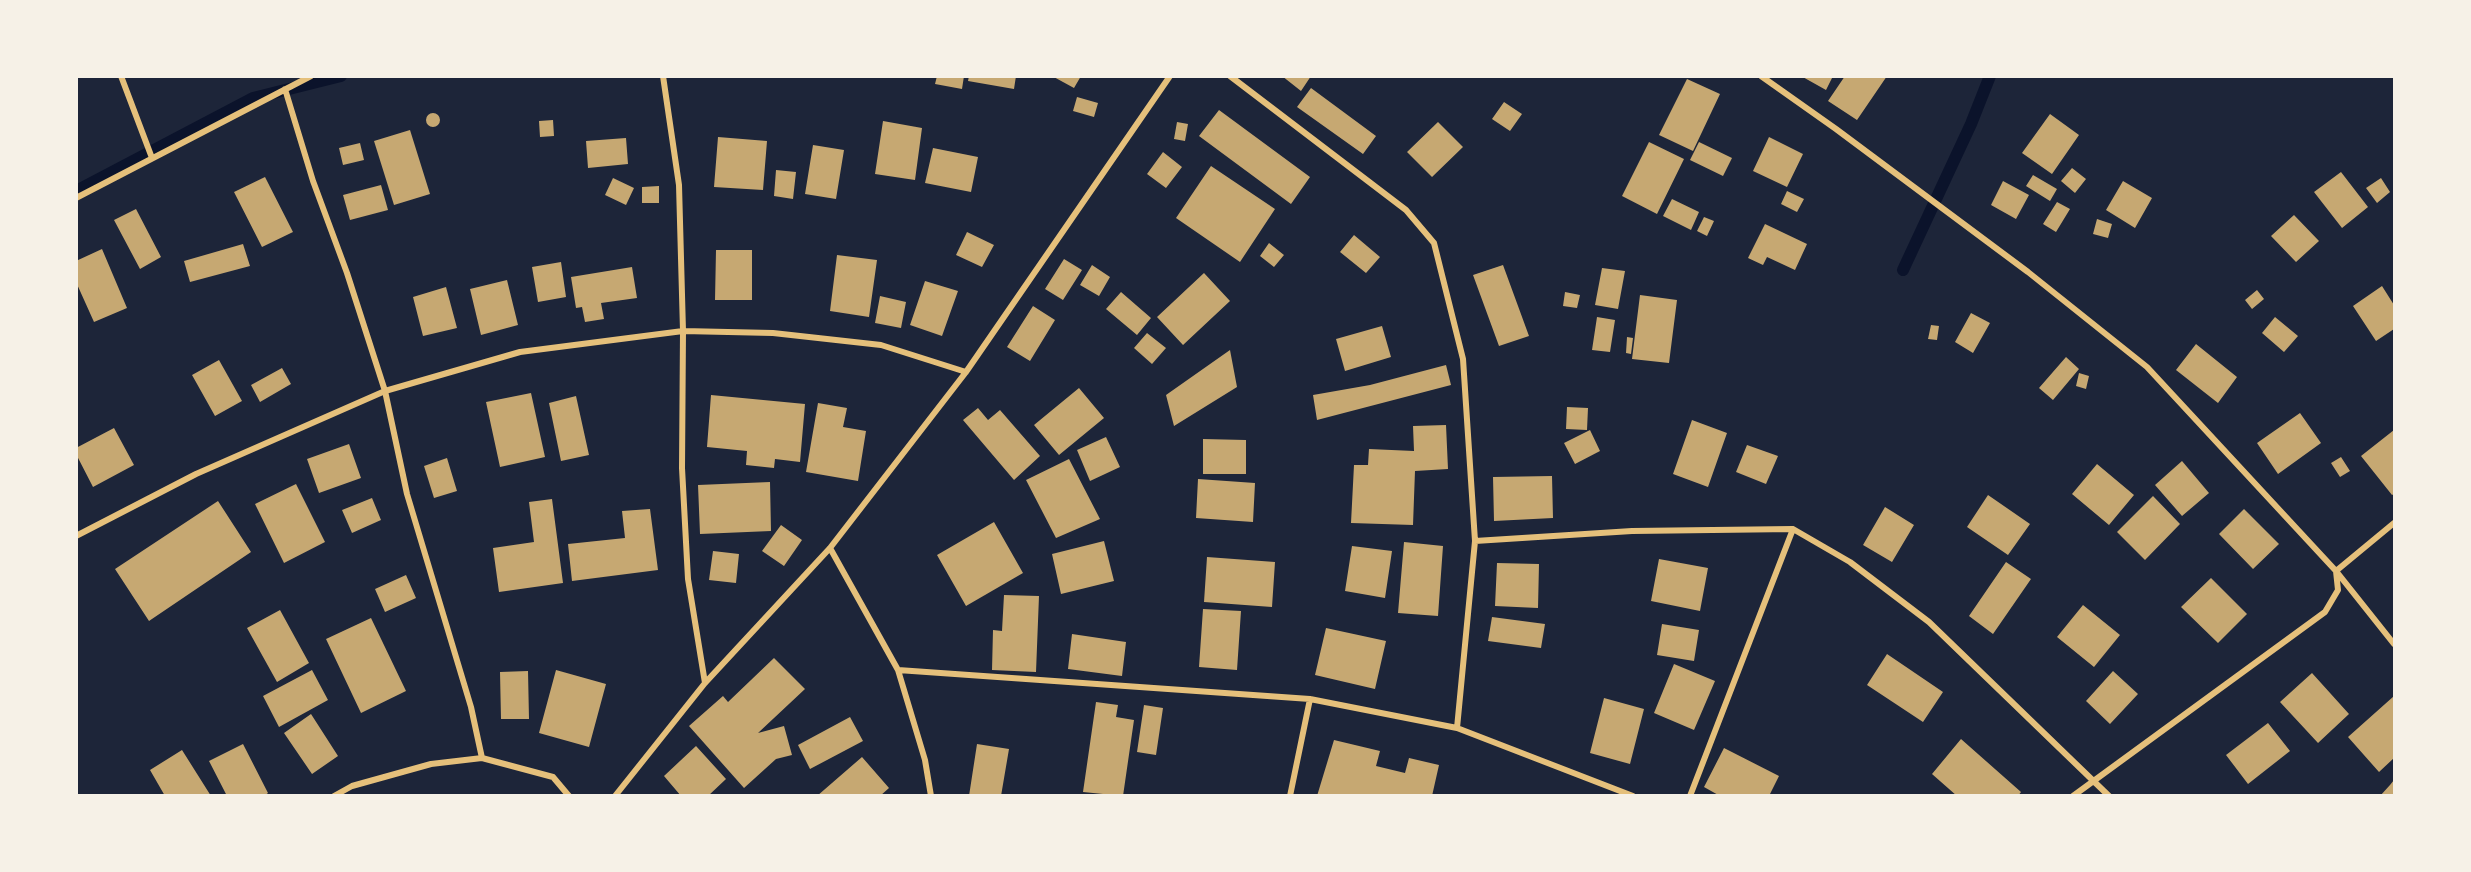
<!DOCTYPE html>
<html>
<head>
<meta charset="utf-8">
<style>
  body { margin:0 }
  #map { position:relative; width:2471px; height:872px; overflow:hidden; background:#14213d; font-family:"DejaVu Sans",sans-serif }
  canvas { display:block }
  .frame { position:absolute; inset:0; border:78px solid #f6f1e7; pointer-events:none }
</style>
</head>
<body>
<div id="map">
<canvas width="2471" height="872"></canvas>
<div class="frame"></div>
</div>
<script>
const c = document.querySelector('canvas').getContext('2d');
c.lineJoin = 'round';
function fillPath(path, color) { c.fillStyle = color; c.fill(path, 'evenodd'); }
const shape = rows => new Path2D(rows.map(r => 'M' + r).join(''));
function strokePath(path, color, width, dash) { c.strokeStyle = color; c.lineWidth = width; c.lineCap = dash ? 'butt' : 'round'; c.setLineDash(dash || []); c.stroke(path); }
const green = shape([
  [77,77,2394,77,2394,795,77,795]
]);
const stream = shape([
  [76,191,253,98,341,76],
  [1903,270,1971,124,1990,76]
]);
const building = shape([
  [937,76,964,76,962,89,935,84],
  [969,76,1016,76,1014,89,968,81],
  [1052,76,1081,76,1074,88],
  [1282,76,1311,76,1301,91],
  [1801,76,1833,76,1826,90],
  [1845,76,1887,76,1857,120,1828,101],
  [1687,79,1720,94,1693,151,1659,135],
  [1311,88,1376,136,1363,154,1297,107],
  [1077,97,1098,103,1094,117,1073,111],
  [1504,102,1522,114,1510,131,1492,119],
  [1219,110,1310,177,1291,204,1199,136],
  '426 120a7 7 0 1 1 14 0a7 7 0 1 1-14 0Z',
  [2050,114,2079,135,2052,174,2022,153],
  [553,120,554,136,540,137,539,121],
  [883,121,922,128,915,180,875,174],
  [1177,122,1188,124,1185,141,1174,139],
  [1438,122,1463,147,1432,177,1407,152],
  [410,130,430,194,394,205,374,141],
  [718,137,767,141,763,190,714,187],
  [1769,137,1803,154,1787,187,1753,171],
  [626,138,628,164,588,168,586,141],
  [1649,142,1684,159,1657,214,1622,196],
  [1699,142,1732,158,1723,176,1690,160],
  [360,143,364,160,343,165,339,148],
  [813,145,844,150,836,199,805,194],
  [933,148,978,157,971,192,925,183],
  [1163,152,1182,167,1166,188,1147,174],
  [1211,166,1275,209,1240,262,1176,218],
  [2072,168,2086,179,2075,193,2061,181],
  [776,170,796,172,793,199,774,196],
  [2341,172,2368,207,2342,228,2314,192],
  [2033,175,2057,189,2050,201,2026,186],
  [265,177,293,232,262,247,234,192],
  [613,178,634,188,626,205,605,195],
  [2381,178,2390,192,2377,203,2366,188],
  [2003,181,2029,195,2016,219,1991,205],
  [2123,181,2152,198,2135,228,2106,210],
  [381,185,388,210,350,220,343,195],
  [659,186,659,203,642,203,642,187],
  [1787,191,1804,199,1797,212,1781,204],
  [1672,199,1699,212,1691,230,1663,216],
  [2057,202,2070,209,2056,232,2043,224],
  [136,209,161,257,140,269,114,220],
  [2294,215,2319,241,2296,262,2271,236],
  [1704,217,1714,221,1707,236,1697,231],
  [2097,219,2112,224,2108,238,2093,234],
  [1765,224,1807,244,1795,270,1767,257,1763,265,1748,258],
  [967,232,994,245,982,267,956,255],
  [1354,235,1380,257,1366,273,1340,252],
  [1269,243,1284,255,1274,267,1260,256],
  [243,244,250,266,190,282,184,261],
  [102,249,127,308,94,322,76,282,76,261],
  [716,250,752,250,752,300,715,300],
  [837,255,877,260,869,317,830,311],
  [1064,259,1082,270,1063,300,1045,289],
  [561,262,566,297,538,302,532,267],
  [1092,265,1110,277,1099,296,1080,285],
  [1503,265,1529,336,1499,346,1473,275],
  [632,267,637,298,601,303,604,319,585,322,582,307,576,308,571,277],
  [1602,268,1625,271,1618,309,1595,305],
  [1204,273,1230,301,1183,345,1157,317],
  [507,280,518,325,481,335,470,289],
  [925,281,958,291,942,336,910,325],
  [2382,286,2394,305,2394,329,2376,341,2353,306],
  [446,287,457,328,423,336,413,297],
  [2257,290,2264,299,2252,309,2245,300],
  [1121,292,1151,318,1137,335,1106,309],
  [1565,292,1580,295,1577,308,1563,306],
  [1640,295,1677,300,1669,363,1632,359],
  [880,296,906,302,901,328,875,323],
  [1033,306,1055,320,1030,361,1007,347],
  [1971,313,1990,323,1973,353,1955,342],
  [1597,317,1615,320,1610,352,1592,350],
  [2275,317,2298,336,2284,352,2262,333],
  [1931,325,1939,326,1937,340,1928,339],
  [1382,326,1391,357,1345,371,1336,339],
  [1147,333,1166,348,1152,364,1134,348],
  [1627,337,1633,338,1631,354,1626,353],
  [2196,344,2237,377,2218,403,2176,370],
  [1230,350,1237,387,1174,426,1166,395],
  [2066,357,2079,369,2053,400,2039,388],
  [219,360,242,401,215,416,192,375],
  [1446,365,1451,385,1317,420,1313,395,1370,385],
  [282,368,291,384,260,402,251,385],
  [2079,373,2089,376,2086,389,2076,386],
  [1079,388,1104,418,1059,455,1034,425],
  [531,393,545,457,500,467,486,402],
  [711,395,805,404,800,462,775,459,774,468,746,465,747,451,707,447],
  [576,396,589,455,561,461,549,403],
  [818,403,847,408,843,427,866,431,858,481,806,472],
  [1567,407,1588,408,1587,430,1566,429],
  [978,408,988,420,1000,410,1040,456,1014,480,963,420],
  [2300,413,2321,443,2278,474,2257,443],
  [1692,420,1727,433,1708,487,1673,474],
  [1446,425,1448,469,1415,471,1413,525,1351,523,1354,465,1368,465,1369,449,1414,451,1413,426],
  [114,428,134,465,93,487,76,454,76,448],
  [1590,430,1600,451,1575,464,1564,443],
  [2394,430,2394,494,2392,495,2361,456],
  [1106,437,1120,467,1090,481,1077,450],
  [1203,439,1246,440,1246,474,1203,474],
  [349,444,361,478,319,493,307,459],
  [1747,445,1778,456,1766,484,1736,472],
  [2341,457,2350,471,2340,477,2331,463],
  [447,458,457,491,434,498,424,466],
  [1069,459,1100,519,1056,538,1026,480],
  [2182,461,2209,493,2182,516,2155,485],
  [2097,464,2134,495,2109,525,2072,494],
  [1552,476,1553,518,1494,521,1493,477],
  [1198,479,1255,483,1253,522,1196,518],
  [770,482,771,531,700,534,698,485],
  [296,484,325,542,284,563,255,504],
  [1988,495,2030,524,2008,555,1967,527],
  [2153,496,2180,524,2145,560,2117,532],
  [372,498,381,520,352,533,342,510],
  [552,499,563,583,499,592,493,548,534,542,529,502],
  [218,501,251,552,149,621,115,569],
  [1885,507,1914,525,1892,562,1863,545],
  [650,509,658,570,572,581,568,544,625,538,622,511],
  [2244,509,2279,544,2253,569,2219,534],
  [994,522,1023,573,966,606,937,555],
  [781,525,802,540,784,566,762,551],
  [1104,541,1114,581,1061,594,1052,554],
  [1404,542,1443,546,1438,616,1398,613],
  [1352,546,1392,551,1385,598,1345,591],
  [713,551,739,554,736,583,709,580],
  [1207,557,1275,562,1272,607,1204,602],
  [1659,559,1708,568,1700,611,1651,601],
  [2006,562,2031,579,1993,634,1969,616],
  [1497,563,1539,564,1538,608,1495,606],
  [406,575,416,598,385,612,375,589],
  [2211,578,2247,614,2218,643,2181,607],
  [1004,595,1039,596,1036,672,992,670,993,630,1002,631],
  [2083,605,2120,635,2094,667,2057,637],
  [1203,609,1241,611,1237,670,1199,667],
  [280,610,309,663,277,682,247,628],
  [1492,617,1545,624,1541,648,1488,641],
  [371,618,406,691,361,713,326,639],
  [1662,624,1699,630,1694,661,1657,655],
  [1326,628,1386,641,1375,689,1315,675],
  [1072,634,1126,642,1122,676,1068,669],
  [1887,654,1943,692,1923,722,1867,685],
  [774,658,805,689,758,733,784,726,792,755,776,759,744,788,689,726,723,696,728,702],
  [1674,664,1715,681,1694,730,1654,713],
  [312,670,328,700,279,727,263,696],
  [556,670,606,684,589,747,539,733],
  [528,671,529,719,501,719,500,672],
  [2113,671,2138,694,2110,724,2086,701],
  [2312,673,2349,714,2318,743,2280,702],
  [2394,696,2394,758,2379,772,2348,737],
  [1604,698,1644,709,1630,764,1590,753],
  [1096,702,1118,705,1116,717,1134,720,1123,796,1083,792],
  [1144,705,1163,708,1156,755,1137,752],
  [311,714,338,756,312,774,284,733],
  [850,717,863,741,810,769,798,745],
  [2268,723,2290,751,2248,784,2226,755],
  [1961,739,2021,792,2018,796,1957,796,1932,774],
  [1334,740,1380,751,1376,766,1405,773,1409,758,1439,765,1432,796,1317,796],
  [243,744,268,793,264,796,227,796,209,761],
  [977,744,1009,749,1001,796,969,796],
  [696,746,726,779,708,796,681,796,664,776],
  [1724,748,1779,776,1769,796,1720,796,1704,787],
  [182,750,211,796,165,796,150,770],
  [862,757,889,788,880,796,817,796],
  [2394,780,2394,796,2380,796,2390,785]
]);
const minor = shape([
  [121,76,152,158],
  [663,76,679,185,683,331,682,468,688,579,705,683],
  [1230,76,1406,210,1434,243,1463,359,1475,541,1457,728],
  [1761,76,1836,129,2028,272,2147,367,2336,571,2394,644],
  [285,89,313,181,347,273,385,391,407,494,471,707,482,758,553,777,569,796],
  [76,198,311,76],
  [76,536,196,474,385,391,520,352,683,331,773,333,881,345,966,372],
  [1475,541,1632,531,1793,529,1850,562,1929,622,2109,796],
  [830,548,898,670,925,760,931,796],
  [898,670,1310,699,1457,728,1633,796],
  [334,796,352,786,431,764,482,758],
  [615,796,705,683,830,548,966,372,1170,76],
  [1290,796,1310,699],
  [1690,796,1793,529],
  [2073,796,2325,612,2338,590,2336,571,2394,523]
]);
fillPath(green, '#1d2539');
strokePath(stream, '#0b132b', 12);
fillPath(building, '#c6a872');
strokePath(minor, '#e5c07b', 6);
</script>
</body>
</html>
